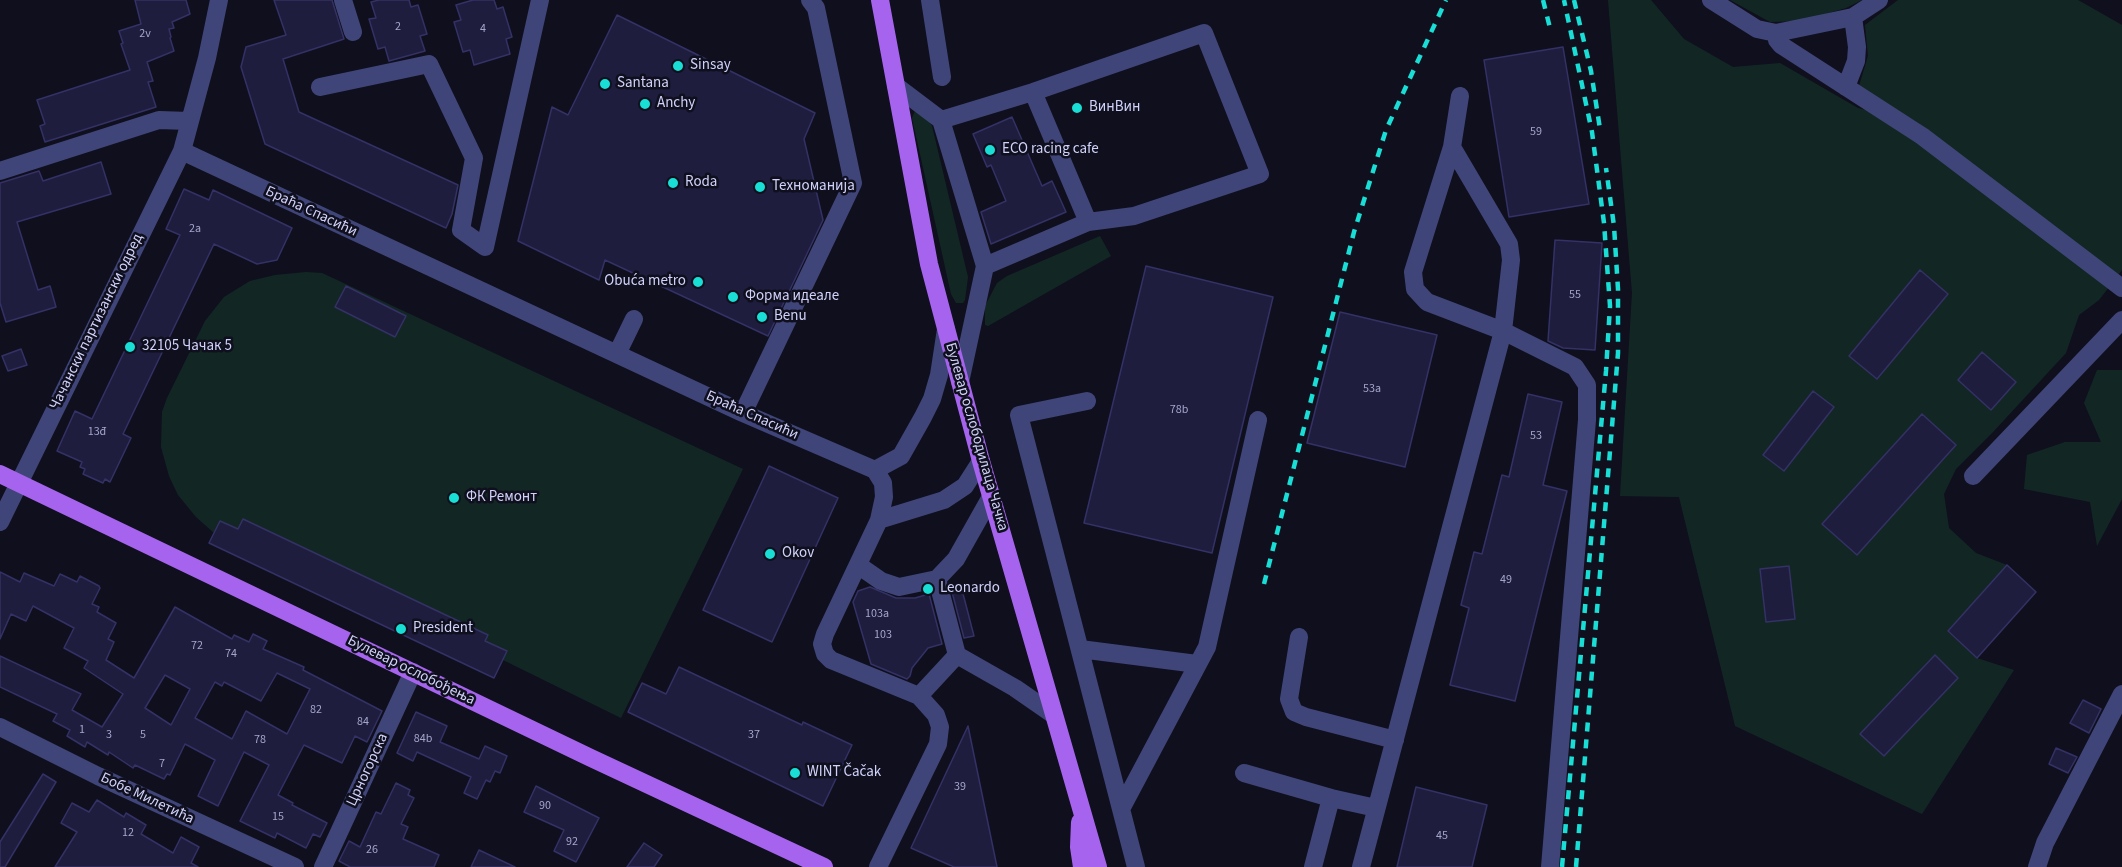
<!DOCTYPE html>
<html>
<head>
<meta charset="utf-8">
<style>
  body { margin:0 }
  canvas { display:block; background:#0f0f1e }
</style>
</head>
<body>
<canvas width="2122" height="867"></canvas>
<script>
const c = document.querySelector('canvas').getContext('2d');
c.lineJoin = 'round';
function fillPath(path, color) { c.fillStyle = color; c.fill(path, 'evenodd'); }
const shape = rows => new Path2D(rows.map(r => 'M' + r).join(''));
function strokePath(path, color, width, dash) { c.strokeStyle = color; c.lineWidth = width; c.lineCap = dash ? 'butt' : 'round'; c.setLineDash(dash || []); c.stroke(path); }
function drawText(font, color, halo, rows, align = 'center') {
  c.font = font + ' "Source Sans 3",sans-serif'; c.lineWidth = 5; c.setLineDash([]); c.textBaseline = 'middle'; c.strokeStyle = halo; c.fillStyle = color; for (const [text, x, y, turn = 0] of rows) {
    c.save(); c.translate(x, y); c.rotate((+turn || 0) * Math.PI / 180); c.textAlign = isNaN(turn) ? turn : align; if (halo) c.strokeText(text, 0, 0); c.fillText(text, 0, 0); c.restore();
  }
}
const green = shape([
  [1608,0,1651,0,1684,39,1733,67,1780,63,1858,108,1920,124,1859,86,1868,56,1865,25,1898,0,2078,0,2122,25,2122,270,2099,300,2079,315,2066,353,1993,432,1956,469,1944,494,1949,528,1976,553,2007,565,1948,632,1977,658,2014,670,1922,814,1735,726,1679,497,1620,496,1632,293],
  [1730,0,1862,0,1846,8,1801,21,1770,22],
  [915,111,929,121,932,126,968,277,965,300,963,303,956,303,951,294,912,118],
  [1100,236,1111,256,988,326,985,325,985,306,997,283,1007,276],
  [306,272,322,273,743,469,621,718,503,660,494,678,214,533,196,517,178,495,169,476,161,447,162,412,167,398,205,321,224,297,250,281,275,275],
  [2097,370,2122,370,2122,499,2097,546,2090,502,2024,489,2027,455,2065,442,2101,442,2084,403]
]);
const building = shape([
  [135,0,186,0,190,14,172,22,174,28,169,29,171,37,170,38,174,51,147,62,153,81,148,82,156,107,45,142,40,126,45,124,37,100,130,70,121,44,123,43,119,31,141,24,135,0],
  [274,0,332,0,344,39,283,59,299,112,458,185,452,214,446,228,265,144,241,67,246,47,286,35,274,0],
  [379,0,409,0,411,7,418,5,427,34,420,36,425,51,389,61,385,47,378,49,369,19,376,18,371,2,379,0],
  [473,0,494,0,497,9,503,7,512,37,506,39,510,54,474,65,470,50,463,52,454,22,461,20,456,5,473,0],
  [617,15,815,113,804,139,823,220,768,336,605,260,599,280,518,241,552,107,568,115,617,15],
  [1563,47,1589,204,1509,217,1484,60,1563,47],
  [1012,117,1042,186,1052,181,1066,212,991,244,981,212,1006,201,991,165,987,167,973,134,1012,117],
  [101,162,111,194,17,222,38,290,50,286,56,307,6,322,0,303,0,183,39,171,43,181,101,162],
  [184,189,209,200,213,190,292,228,277,260,257,264,214,244,123,434,131,438,110,482,105,479,103,483,83,474,85,469,80,467,82,462,57,451,75,411,92,419,180,235,166,229,184,189],
  [1555,240,1602,243,1595,350,1563,348,1548,341,1555,240],
  [1146,266,1273,297,1212,553,1084,523,1146,266],
  [1920,270,1948,294,1877,379,1849,356,1920,270],
  [346,286,406,316,395,337,335,307,346,286],
  [1340,312,1437,335,1405,467,1307,443,1340,312],
  [21,349,27,365,8,371,2,356,21,349],
  [1982,352,2016,382,1991,410,1958,380,1982,352],
  [1813,391,1834,407,1784,471,1763,455,1813,391],
  [1528,394,1562,402,1543,485,1567,491,1515,701,1450,685,1469,608,1461,605,1474,552,1482,554,1502,475,1509,477,1528,394],
  [1922,414,1956,445,1857,555,1822,524,1922,414],
  [769,466,838,498,772,642,703,610,769,466],
  [243,519,488,635,485,641,507,651,494,678,209,543,220,521,238,529,243,519],
  [2007,565,2036,592,1977,658,1948,631,2007,565],
  [1789,566,1795,619,1766,622,1760,569,1789,566],
  [0,572,20,582,24,573,54,586,60,574,77,582,80,576,99,586,100,588,92,604,99,607,97,612,116,623,108,639,114,642,106,660,134,678,175,607,232,639,234,635,249,642,253,634,267,641,263,649,304,667,303,670,382,711,367,742,355,736,342,763,304,745,278,795,293,803,292,805,327,823,320,837,313,834,306,848,277,833,275,838,240,821,269,765,244,752,218,806,198,796,215,760,185,744,170,775,167,774,164,779,135,765,133,768,109,752,108,755,87,742,85,747,67,736,70,730,53,721,57,714,0,687,0,656,81,694,72,710,102,727,123,694,84,668,88,661,64,648,74,628,33,606,26,621,11,614,0,639,0,572],
  [277,673,310,689,287,734,246,711,232,739,195,718,215,682,222,686,224,682,261,701,277,673],
  [165,675,190,689,171,725,145,708,165,675],
  [961,586,974,636,964,638,951,588,961,586],
  [870,587,896,598,915,598,929,594,942,644,928,648,912,668,910,676,907,679,871,664,853,602,858,591,870,587],
  [1935,655,1958,678,1884,756,1860,734,1935,655],
  [679,667,802,725,803,722,852,745,823,806,628,712,642,683,666,694,679,667],
  [2083,700,2101,709,2089,733,2070,723,2083,700],
  [416,712,447,726,440,742,479,759,485,746,507,756,500,773,495,771,490,782,486,780,477,799,464,793,471,777,417,752,413,761,397,753,416,712],
  [968,726,997,867,954,867,911,848,968,726],
  [2056,748,2077,757,2068,773,2049,764,2056,748],
  [43,774,56,782,5,867,0,867,0,842,43,774],
  [396,783,410,790,408,795,414,798,401,824,408,827,403,839,439,855,434,867,350,867,339,861,349,841,360,847,376,812,381,814,396,783],
  [536,786,599,818,576,862,554,851,564,830,524,812,536,786],
  [1416,787,1487,805,1472,867,1397,867,1416,787],
  [97,800,124,817,126,813,146,825,141,834,173,853,181,837,199,847,191,863,198,867,55,867,77,832,61,823,72,803,89,812,97,800],
  [644,843,662,855,654,867,627,867,644,843],
  [479,850,515,867,471,867,479,850]
]);
const minor = shape([
  [343,0,353,32],
  [930,0,942,77],
  [1711,0,1757,29,1776,33,1853,17,1879,0],
  [1776,33,1777,40,1781,45,1922,136,2122,288],
  [896,86,941,120,985,266,960,382],
  [320,87,429,64,474,158,461,230,485,247,540,0],
  [1846,87,1856,61,1857,47,1853,17],
  [1033,92,1088,222],
  [1460,96,1452,147,1413,272,1415,289,1427,302,1503,331,1575,367,1587,385,1587,420,1550,867],
  [941,120,1033,92,1204,33,1260,174,1134,216,1088,222,985,266],
  [182,151,743,413,875,470,883,483,884,497,879,520,825,634,822,644,825,654,831,660,919,696,936,715,940,727,938,744,878,867],
  [0,171,159,120,189,121],
  [617,354,634,319],
  [1087,401,1019,415,1136,867],
  [743,413,853,183,816,8,810,0],
  [875,470,901,456,923,417,932,399,939,375,946,329],
  [1973,476,2122,320],
  [879,520,944,500,965,486,981,461],
  [0,522,182,151,207,58,219,0],
  [858,565,881,581,899,587,937,579,957,655,919,696],
  [937,579,956,559,992,495],
  [1299,637,1289,699,1294,712,1306,717,1395,740],
  [1080,649,1197,664],
  [957,655,1015,688,1054,715],
  [0,727,98,776,295,867],
  [1244,773,1331,798],
  [1121,809,1207,647,1258,420],
  [323,867,413,672],
  [1313,867,1331,798,1376,808],
  [1361,867,1503,331,1511,260,1509,244,1452,147],
  [2037,867,2045,843,2122,694]
]);
const major = shape([
  [880,0,929,264,981,461,1098,867],
  [0,474,591,758,824,867],
  [1080,822,1079,847,1082,867]
]);
const rail = shape([
  [1543,0,1551,32],
  [1574,0,1591,71,1600,129],
  [1264,584,1354,232,1386,130,1446,0],
  [1562,867,1606,371,1610,306,1604,223,1592,132,1564,0],
  [1576,867,1618,353,1618,289,1614,226,1606,168]
]);
const markers = [
  [678,66,6,"#19ded5"],
  [605,84,6,"#19ded5"],
  [645,104,6,"#19ded5"],
  [1077,108,6,"#19ded5"],
  [990,150,6,"#19ded5"],
  [673,183,6,"#19ded5"],
  [760,187,6,"#19ded5"],
  [698,282,6,"#19ded5"],
  [733,297,6,"#19ded5"],
  [762,317,6,"#19ded5"],
  [130,347,6,"#19ded5"],
  [454,498,6,"#19ded5"],
  [770,554,6,"#19ded5"],
  [928,589,6,"#19ded5"],
  [401,629,6,"#19ded5"],
  [795,773,6,"#19ded5"]
];
const numberNames = [
  ["2",398,27],
  ["4",483,29],
  ["2v",145,34],
  ["59",1536,132],
  ["2a",195,229],
  ["55",1575,295],
  ["53a",1372,389],
  ["78b",1179,410],
  ["13đ",97,432],
  ["53",1536,436],
  ["49",1506,580],
  ["103a",877,614],
  ["103",883,635],
  ["72",197,646],
  ["74",231,654],
  ["82",316,710],
  ["84",363,722],
  ["1",82,730],
  ["3",109,735],
  ["5",143,735],
  ["37",754,735],
  ["84b",423,739],
  ["78",260,740],
  ["7",162,764],
  ["39",960,787],
  ["90",545,806],
  ["15",278,817],
  ["12",128,833],
  ["45",1442,836],
  ["92",572,842],
  ["26",372,850]
];
const poiNames = [
  ["Sinsay",690,66],
  ["Santana",617,84],
  ["Anchy",657,104],
  ["ВинВин",1089,108],
  ["ECO racing cafe",1002,150],
  ["Roda",685,183],
  ["Техноманија",772,187],
  ["Obuća metro",686,282,"right"],
  ["Форма идеале",745,297],
  ["Benu",774,317],
  ["32105 Чачак 5",142,347],
  ["ФК Ремонт",466,498],
  ["Okov",782,554],
  ["Leonardo",940,589],
  ["President",413,629],
  ["WINT Čačak",807,773]
];
const streetNames = [
  ["Браћа Спасићи",311,212,25],
  ["Чачански партизански одред",97,322,-64],
  ["Браћа Спасићи",752,416,24],
  ["Булевар ослободилаца Чачка",976,437,74],
  ["Булевар ослобођења",411,671,26],
  ["Црногорска",368,770,-65],
  ["Бобе Милетића",147,799,25]
];
fillPath(green, '#122723');
fillPath(building, '#1e1d3d');
strokePath(building, '#343166', 1.5);
strokePath(minor, '#3f4578', 18);
strokePath(major, '#a664ee', 18);
strokePath(rail, '#19ded5', 4.5, [9, 8]);
for (const [x, y, r, color] of markers) { const dot = new Path2D(); dot.arc(x, y, r, 0, 2 * Math.PI); c.fillStyle = color; c.fill(dot); strokePath(dot, '#0f0f1e', 2); }
drawText('12px', '#a4a5cb', null, numberNames);
drawText('15px', '#d1d2fa', '#0f0f1e', poiNames, 'left');
drawText('15px', '#d1d2fa', '#0f0f1e', streetNames);
</script>
</body>
</html>
